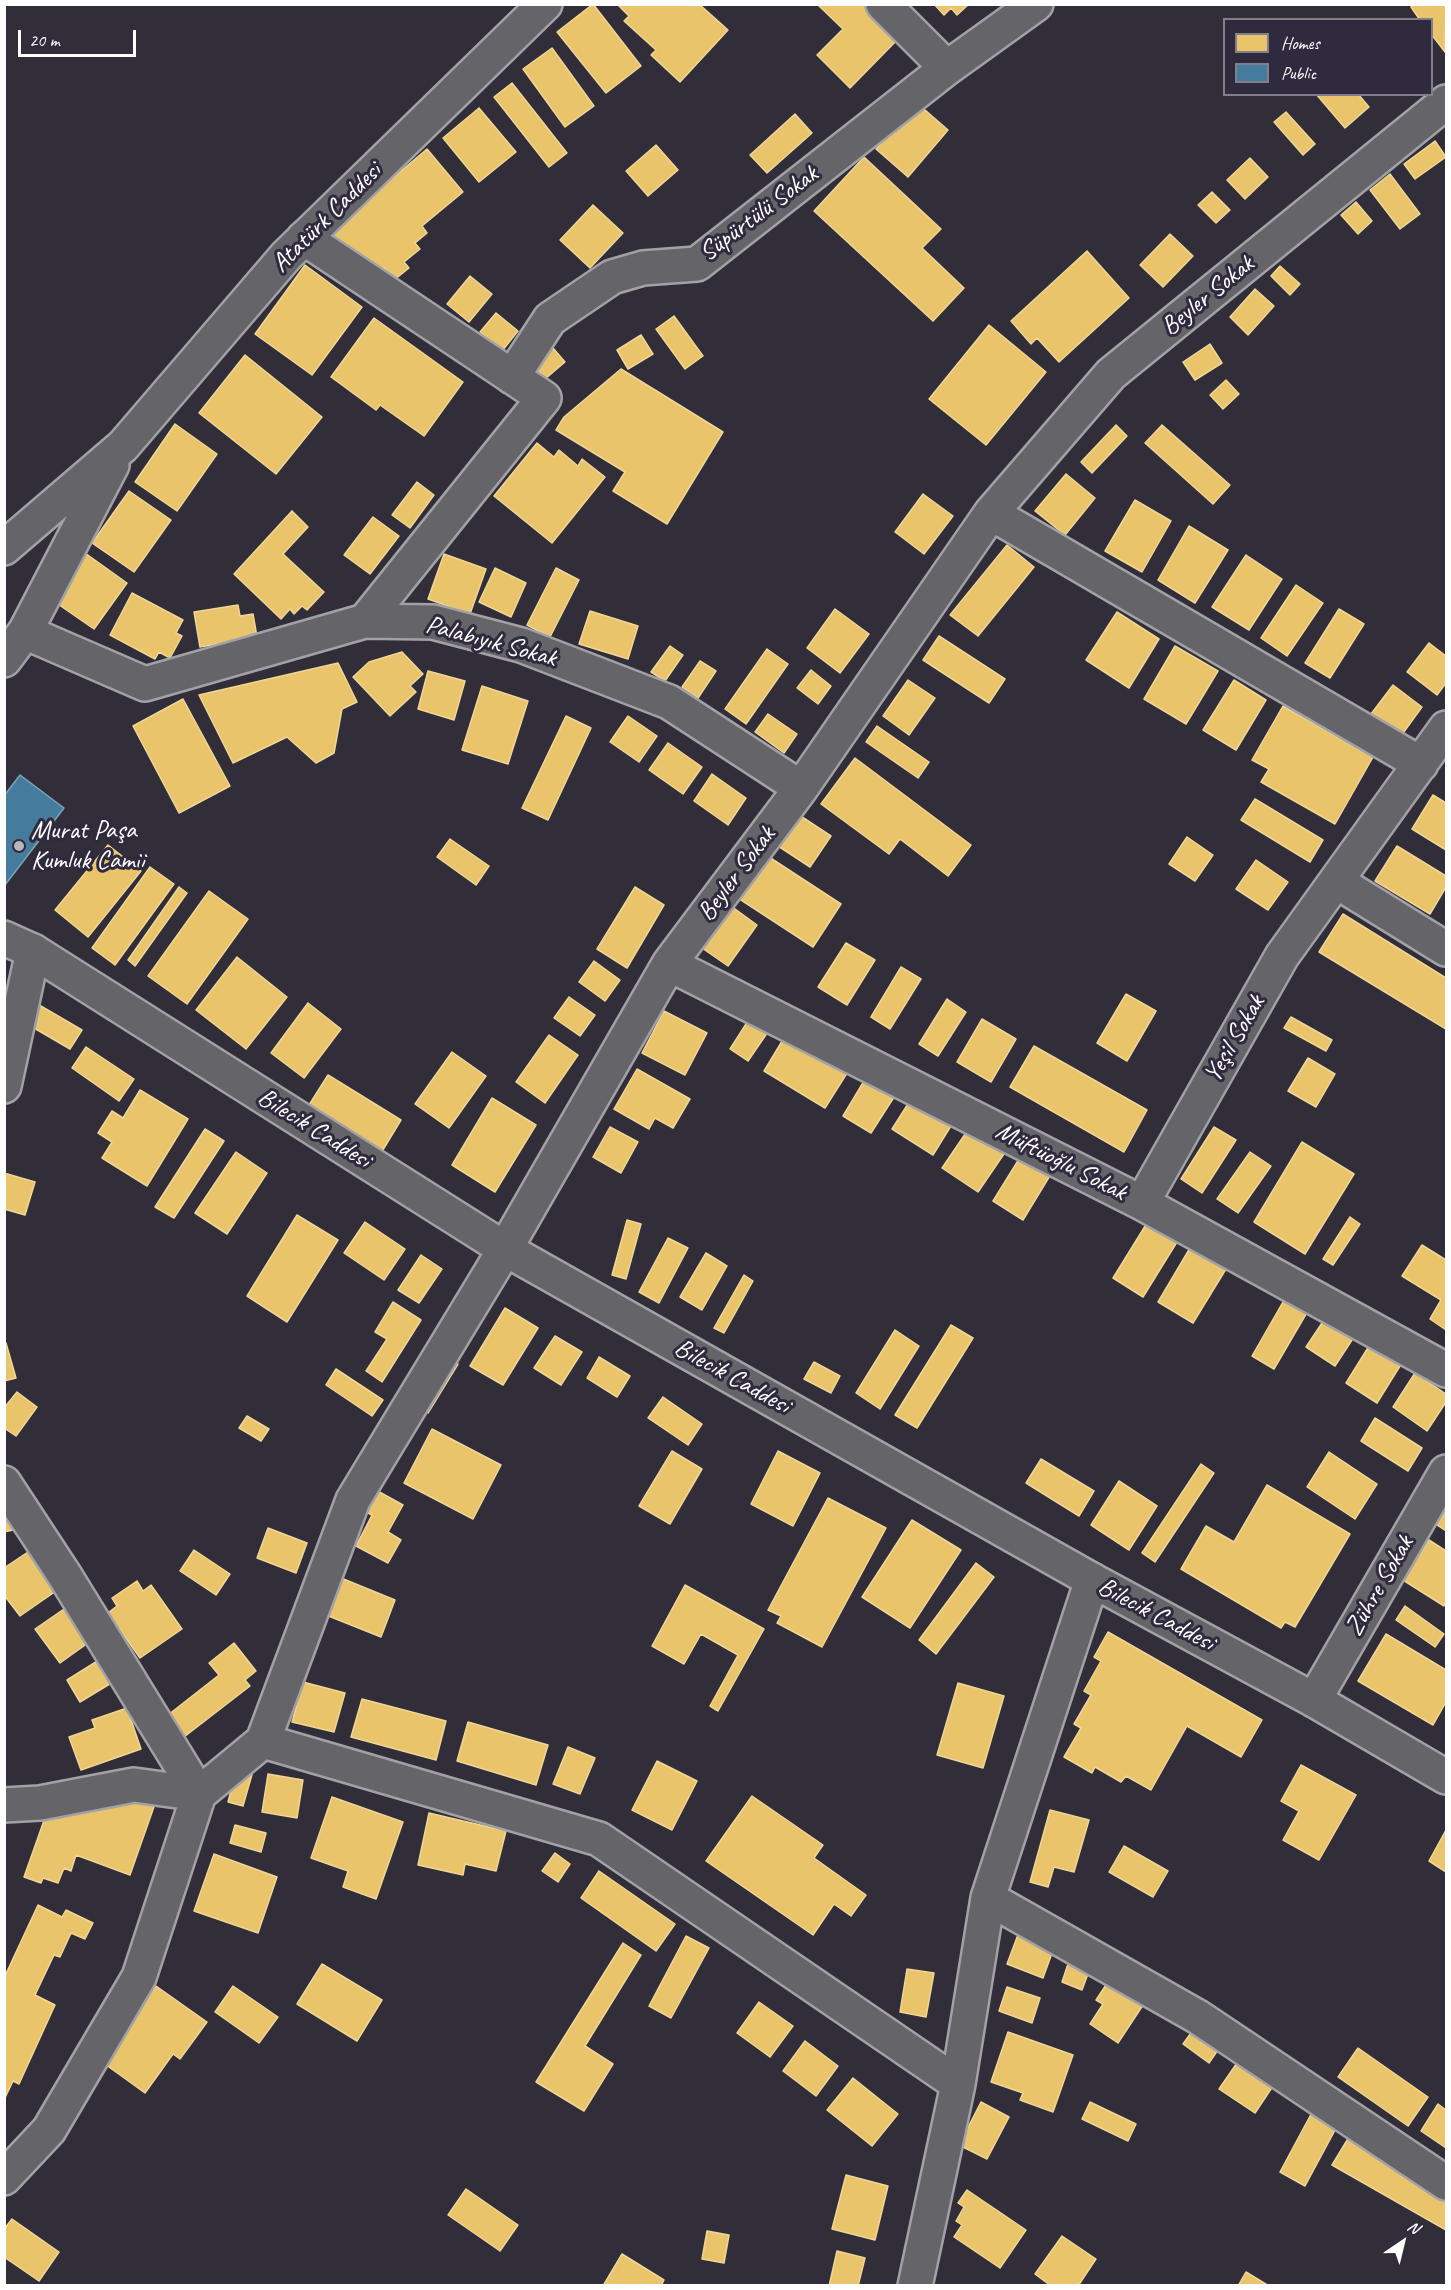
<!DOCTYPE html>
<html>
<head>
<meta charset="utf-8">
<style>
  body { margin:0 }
  #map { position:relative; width:1451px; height:2290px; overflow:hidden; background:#312e39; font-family:Caveat,sans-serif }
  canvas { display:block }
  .frame { position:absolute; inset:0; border:6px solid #fff; pointer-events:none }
  .legend { position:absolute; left:1223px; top:18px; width:210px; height:78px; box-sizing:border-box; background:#2f2a3d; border:2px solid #827f8b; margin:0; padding:8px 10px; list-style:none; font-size:18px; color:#fff }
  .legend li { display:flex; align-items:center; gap:12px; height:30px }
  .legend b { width:30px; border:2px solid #827f8b }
  .north { position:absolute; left:1373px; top:2212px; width:60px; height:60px; -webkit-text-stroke:4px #2f2a3d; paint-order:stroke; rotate:35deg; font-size:16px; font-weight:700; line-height:24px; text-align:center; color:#fff }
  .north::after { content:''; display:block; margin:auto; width:21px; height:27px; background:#fff; clip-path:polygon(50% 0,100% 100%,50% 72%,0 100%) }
  .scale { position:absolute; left:18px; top:30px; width:118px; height:27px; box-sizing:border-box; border:3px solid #fff; border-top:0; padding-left:8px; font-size:18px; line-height:21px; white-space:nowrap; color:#fff; -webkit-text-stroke:4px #2f2a3d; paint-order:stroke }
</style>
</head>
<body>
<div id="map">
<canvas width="1451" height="2290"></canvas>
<div class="frame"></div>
<ul class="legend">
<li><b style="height:16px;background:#e9c46a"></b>Homes</li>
<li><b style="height:16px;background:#457b9d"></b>Public</li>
</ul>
<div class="north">N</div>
<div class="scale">20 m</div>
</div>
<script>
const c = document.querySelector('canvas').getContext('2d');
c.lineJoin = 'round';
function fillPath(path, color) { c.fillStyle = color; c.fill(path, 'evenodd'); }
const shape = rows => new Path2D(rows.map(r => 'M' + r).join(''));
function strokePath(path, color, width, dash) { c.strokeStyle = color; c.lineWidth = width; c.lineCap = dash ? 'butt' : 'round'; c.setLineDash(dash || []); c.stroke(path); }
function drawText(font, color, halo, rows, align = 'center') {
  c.font = font + ' Caveat,sans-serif'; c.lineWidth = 6; c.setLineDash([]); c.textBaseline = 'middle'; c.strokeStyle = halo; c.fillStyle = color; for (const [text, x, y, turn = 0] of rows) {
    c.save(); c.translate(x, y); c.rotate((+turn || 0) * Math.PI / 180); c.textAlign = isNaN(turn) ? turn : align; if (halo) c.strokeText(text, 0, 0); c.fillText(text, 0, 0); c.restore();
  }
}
const homes = shape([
  [593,4,641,66,606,93,557,32,593,4],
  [617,4,699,4,728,30,680,82,651,55,656,50,624,21,629,16,617,4],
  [817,4,863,4,898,39,850,88,817,55,843,29,817,4],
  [934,4,969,4,957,15,951,8,944,15,934,4],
  [1414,4,1446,4,1445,52,1432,35,1432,20,1420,20,1411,7,1414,4],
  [552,48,594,106,565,127,523,69,552,48],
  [512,83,567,153,549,167,494,97,512,83],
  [1316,94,1358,94,1369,107,1345,128,1316,94],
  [917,103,948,130,908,177,876,149,917,103],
  [479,108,516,152,479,182,443,138,479,108],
  [1286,112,1315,144,1303,155,1274,122,1286,112],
  [795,114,812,133,767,173,750,155,795,114],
  [1435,141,1446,157,1415,179,1404,164,1435,141],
  [656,145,678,170,648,196,626,171,656,145],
  [427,149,463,192,422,226,427,233,415,243,420,249,404,262,409,268,394,280,384,268,378,273,365,259,358,265,330,231,427,149],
  [864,157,941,229,922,248,964,288,933,321,814,211,864,157],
  [1250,158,1268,177,1245,199,1227,180,1250,158],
  [1390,174,1420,214,1400,229,1370,190,1390,174],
  [1212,192,1230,210,1216,223,1198,205,1212,192],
  [1356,202,1372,221,1358,234,1341,215,1356,202],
  [593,205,623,233,590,268,560,240,593,205],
  [1170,234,1193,256,1163,287,1140,265,1170,234],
  [1087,251,1129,298,1059,362,1037,338,1031,344,1011,321,1087,251],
  [305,265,362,307,312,375,255,334,305,265],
  [1280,266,1300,284,1290,295,1271,276,1280,266],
  [470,276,492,294,469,322,447,304,470,276],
  [1255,289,1274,306,1248,335,1230,317,1255,289],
  [496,313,518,331,502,351,480,332,496,313],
  [674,316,703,356,685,369,656,329,674,316],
  [374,318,463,382,424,436,380,405,376,410,331,377,374,318],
  [989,325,1046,372,986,445,929,399,989,325],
  [641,335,653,354,628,369,617,350,641,335],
  [1210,344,1222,363,1195,380,1183,362,1210,344],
  [553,348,565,362,545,379,533,364,553,348],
  [245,355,322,417,276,474,199,413,245,355],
  [621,369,723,432,667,524,613,491,625,472,556,430,564,417,621,369],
  [1226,380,1239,394,1223,409,1210,395,1226,380],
  [175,424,217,454,177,511,135,482,175,424],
  [1116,425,1127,436,1092,473,1081,462,1116,425],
  [1162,425,1230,485,1213,504,1145,443,1162,425],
  [537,443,554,457,559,450,578,466,582,459,605,477,552,543,494,496,537,443],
  [1066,474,1095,498,1065,535,1035,511,1066,474],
  [417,482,434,495,410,528,392,515,417,482],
  [129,491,171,520,134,572,92,543,129,491],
  [923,494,953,516,924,554,895,532,923,494],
  [1135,500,1171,521,1142,572,1105,551,1135,500],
  [292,511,308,527,283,554,324,592,307,610,302,606,294,614,290,609,281,619,234,574,292,511],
  [373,517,399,536,370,574,344,555,373,517],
  [1189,526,1228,550,1195,603,1158,580,1189,526],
  [1007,545,1034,567,978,636,950,615,1007,545],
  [85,553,127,583,94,629,52,600,85,553],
  [444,554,486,569,470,614,428,599,444,554],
  [1246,555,1282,579,1249,630,1212,607,1246,555],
  [495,568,526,583,511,617,479,602,495,568],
  [556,568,579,580,550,637,527,625,556,568],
  [1296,585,1323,603,1287,656,1261,638,1296,585],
  [132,593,183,620,176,633,182,636,170,658,159,652,155,659,110,635,132,593],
  [238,605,240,616,253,614,257,637,200,647,194,612,238,605],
  [835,609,869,634,840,673,807,648,835,609],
  [1339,609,1364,624,1330,678,1305,663,1339,609],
  [590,611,638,626,628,659,579,644,590,611],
  [1117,612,1159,639,1129,688,1086,660,1117,612],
  [939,636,1005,679,989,703,923,660,939,636],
  [1429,643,1446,656,1446,683,1437,695,1407,672,1429,643],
  [670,646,683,655,665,681,651,672,670,646],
  [1175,646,1218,671,1186,724,1144,699,1175,646],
  [767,649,788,664,746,724,725,709,767,649],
  [402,652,423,674,410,686,416,692,390,716,353,677,369,662,402,652],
  [700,661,716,671,698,698,682,687,700,661],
  [338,663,357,702,342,709,334,753,316,763,287,737,233,763,199,695,338,663],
  [811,670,831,686,818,704,797,688,811,670],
  [428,671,465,681,454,720,418,709,428,671],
  [908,680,935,698,909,735,883,716,908,680],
  [1234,680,1266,700,1236,750,1203,730,1234,680],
  [1393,685,1422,707,1398,740,1368,718,1393,685],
  [482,686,528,701,508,764,462,750,482,686],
  [183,699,230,786,179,813,133,726,183,699],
  [1283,706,1373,757,1335,824,1261,782,1269,769,1252,760,1283,706],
  [768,714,797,734,784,753,755,732,768,714],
  [566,716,591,728,548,820,522,808,566,716],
  [628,716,657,736,639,762,610,742,628,716],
  [877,726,929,762,918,778,866,742,877,726],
  [668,743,702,767,683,794,649,770,668,743],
  [855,758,971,845,948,876,900,839,889,854,821,804,855,758],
  [712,774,746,798,728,825,694,801,712,774],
  [1433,795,1446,803,1446,850,1412,829,1433,795],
  [1255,799,1323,840,1310,862,1241,820,1255,799],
  [796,813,831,836,810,867,775,844,796,813],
  [1187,837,1213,855,1195,881,1169,864,1187,837],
  [450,839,489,866,476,885,437,857,450,839],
  [108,845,141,871,88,937,55,910,108,845],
  [1397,846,1446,876,1446,887,1430,914,1375,881,1397,846],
  [766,855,841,904,813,947,738,898,766,855],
  [1256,860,1288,882,1268,910,1236,889,1256,860],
  [150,867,174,884,115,965,92,948,150,867],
  [179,887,187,893,135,966,128,960,179,887],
  [635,887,664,905,627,968,597,949,635,887],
  [209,891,248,919,187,1004,148,976,209,891],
  [731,906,757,925,728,966,702,948,731,906],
  [1343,914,1446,978,1446,1029,1319,952,1343,914],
  [846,943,875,960,847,1005,818,987,846,943],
  [237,957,287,997,246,1049,196,1010,237,957],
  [594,961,620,980,605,1001,579,982,594,961],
  [901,967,921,979,890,1029,871,1017,901,967],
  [1126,994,1156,1011,1127,1061,1097,1043,1126,994],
  [569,997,595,1015,580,1036,554,1018,569,997],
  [947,999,966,1012,938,1056,919,1044,947,999],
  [34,1002,82,1030,70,1049,22,1021,34,1002],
  [308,1003,341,1029,304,1078,271,1053,308,1003],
  [755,1010,774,1023,748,1061,730,1049,755,1010],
  [664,1011,707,1033,685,1075,642,1053,664,1011],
  [1291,1017,1332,1040,1326,1051,1284,1028,1291,1017],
  [982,1019,1016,1039,991,1082,957,1062,982,1019],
  [787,1033,849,1070,825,1108,764,1071,787,1033],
  [549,1035,578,1055,545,1103,516,1082,549,1035],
  [1034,1046,1147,1110,1124,1152,1010,1087,1034,1046],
  [86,1047,134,1079,119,1101,72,1068,86,1047],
  [452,1052,486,1076,449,1128,415,1104,452,1052],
  [1308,1058,1335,1074,1316,1107,1288,1091,1308,1058],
  [637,1069,690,1099,673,1128,655,1118,649,1129,614,1109,637,1069],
  [328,1075,401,1120,378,1158,304,1113,328,1075],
  [867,1076,896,1094,871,1133,843,1116,867,1076],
  [140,1090,188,1119,147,1186,102,1158,112,1142,98,1133,112,1111,123,1118,140,1090],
  [913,1096,954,1121,933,1155,892,1129,913,1096],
  [492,1098,536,1125,495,1192,452,1165,492,1098],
  [972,1124,1008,1148,978,1192,942,1168,972,1124],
  [610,1127,638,1142,621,1173,593,1157,610,1127],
  [1214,1127,1236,1140,1202,1193,1181,1179,1214,1127],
  [205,1129,224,1141,174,1218,155,1207,205,1129],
  [1302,1142,1354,1174,1305,1254,1254,1222,1302,1142],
  [1024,1151,1054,1169,1023,1220,993,1201,1024,1151],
  [236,1152,267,1173,227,1234,195,1213,236,1152],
  [1250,1152,1271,1166,1238,1213,1217,1199,1250,1152],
  [4,1173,35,1182,25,1215,4,1209,4,1173],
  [297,1215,338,1240,287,1322,247,1296,297,1215],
  [1350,1217,1360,1224,1333,1265,1323,1259,1350,1217],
  [627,1220,641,1224,626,1279,612,1275,627,1220],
  [365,1222,405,1249,384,1280,344,1253,365,1222],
  [1147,1223,1177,1242,1143,1297,1113,1278,1147,1223],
  [668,1238,688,1248,659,1303,639,1292,668,1238],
  [1422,1245,1446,1260,1446,1330,1430,1319,1441,1300,1402,1276,1422,1245],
  [1190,1248,1226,1269,1193,1323,1158,1302,1190,1248],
  [706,1253,727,1266,702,1310,680,1297,706,1253],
  [421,1255,442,1269,419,1303,398,1290,421,1255],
  [744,1275,753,1281,724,1333,714,1328,744,1275],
  [1287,1295,1309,1309,1274,1369,1252,1356,1287,1295],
  [393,1302,421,1320,382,1382,366,1371,387,1339,375,1332,393,1302],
  [505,1308,538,1328,503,1385,470,1366,505,1308],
  [1324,1320,1352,1340,1335,1366,1306,1347,1324,1320],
  [951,1325,973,1338,917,1428,895,1415,951,1325],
  [895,1330,919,1346,880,1409,856,1393,895,1330],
  [555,1336,582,1352,561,1385,534,1368,555,1336],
  [4,1343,6,1343,16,1378,4,1381,4,1343],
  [1369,1346,1400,1366,1377,1403,1346,1383,1369,1346],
  [599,1357,630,1376,617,1397,587,1378,599,1357],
  [454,1362,458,1364,428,1413,424,1410,454,1362],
  [814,1362,840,1376,831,1393,804,1379,814,1362],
  [336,1369,383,1400,372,1416,326,1385,336,1369],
  [1415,1373,1446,1394,1446,1402,1427,1431,1393,1407,1415,1373],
  [17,1392,37,1407,16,1436,4,1428,4,1408,17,1392],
  [663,1397,702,1424,688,1445,648,1418,663,1397],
  [247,1416,269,1429,261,1441,239,1428,247,1416],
  [1375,1418,1422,1448,1408,1471,1361,1441,1375,1418],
  [432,1429,501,1465,473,1519,404,1483,432,1429],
  [672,1451,702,1469,670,1524,639,1506,672,1451],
  [778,1451,820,1473,793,1526,751,1504,778,1451],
  [1329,1452,1377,1484,1355,1519,1307,1487,1329,1452],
  [1041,1459,1094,1491,1079,1516,1026,1483,1041,1459],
  [1201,1464,1214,1473,1155,1562,1142,1553,1201,1464],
  [1119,1481,1157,1506,1129,1550,1091,1525,1119,1481],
  [1267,1485,1350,1534,1295,1627,1285,1622,1281,1628,1181,1569,1206,1526,1234,1542,1267,1485],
  [374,1489,403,1505,388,1532,401,1540,388,1563,356,1546,372,1515,362,1510,374,1489],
  [828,1498,886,1528,822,1647,777,1623,781,1616,768,1610,828,1498],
  [7,1508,13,1530,4,1532,4,1509,7,1508],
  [1446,1509,1446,1531,1437,1525,1446,1509],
  [912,1520,961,1550,910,1628,862,1597,912,1520],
  [268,1528,307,1543,296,1573,257,1558,268,1528],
  [1429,1540,1446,1551,1446,1602,1444,1606,1403,1580,1429,1540],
  [31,1550,59,1589,20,1616,4,1595,4,1568,31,1550],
  [194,1550,230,1574,216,1595,180,1571,194,1550],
  [976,1563,994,1577,936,1654,919,1640,976,1563],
  [341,1578,395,1600,381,1637,326,1615,341,1578],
  [137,1581,143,1591,151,1585,182,1629,140,1658,108,1613,117,1606,112,1598,137,1581],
  [685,1585,764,1629,718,1711,710,1706,738,1655,701,1634,684,1664,652,1646,685,1585],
  [1405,1606,1444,1634,1435,1647,1396,1620,1405,1606],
  [64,1609,88,1643,60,1663,35,1629,64,1609],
  [1108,1632,1262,1720,1241,1757,1187,1726,1151,1790,1126,1776,1121,1782,1095,1767,1092,1773,1064,1757,1081,1728,1074,1724,1091,1695,1084,1691,1101,1661,1094,1657,1108,1632],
  [1386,1634,1446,1670,1446,1702,1433,1725,1358,1681,1386,1634],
  [234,1643,256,1671,245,1680,250,1686,184,1737,168,1715,219,1675,209,1663,234,1643],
  [99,1660,113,1682,80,1702,67,1680,99,1660],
  [303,1682,345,1693,334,1732,292,1722,303,1682],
  [958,1683,1004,1696,983,1768,937,1755,958,1683],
  [362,1699,446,1721,436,1760,351,1737,362,1699],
  [127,1708,141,1749,81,1770,69,1737,95,1728,92,1720,127,1708],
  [468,1722,548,1745,536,1785,457,1761,468,1722],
  [568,1747,595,1758,580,1794,553,1784,568,1747],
  [657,1761,697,1781,672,1830,632,1810,657,1761],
  [1301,1765,1356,1795,1319,1860,1283,1840,1299,1811,1281,1801,1301,1765],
  [237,1767,253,1771,243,1806,228,1802,237,1767],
  [268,1774,303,1780,297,1818,262,1812,268,1774],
  [131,1792,156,1801,130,1875,76,1855,71,1871,64,1868,58,1883,43,1878,41,1883,24,1877,47,1812,131,1792],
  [752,1796,823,1845,814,1858,866,1895,851,1916,834,1904,813,1935,706,1861,752,1796],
  [332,1797,403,1822,376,1899,343,1887,348,1871,311,1858,332,1797],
  [1050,1810,1089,1820,1074,1872,1054,1867,1048,1887,1030,1882,1050,1810],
  [429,1813,506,1831,496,1871,465,1864,463,1875,418,1865,429,1813],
  [235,1825,266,1833,261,1852,230,1843,235,1825],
  [1446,1830,1446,1872,1429,1861,1446,1830],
  [1124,1846,1168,1871,1153,1897,1109,1872,1124,1846],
  [555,1853,570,1864,558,1882,542,1871,555,1853],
  [214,1854,277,1877,258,1933,194,1911,214,1854],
  [599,1871,675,1924,656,1951,581,1898,599,1871],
  [38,1905,62,1917,66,1910,93,1923,85,1939,71,1933,60,1957,54,1955,35,1995,55,2005,19,2084,13,2081,4,2100,4,1978,38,1905],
  [1019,1932,1055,1945,1043,1978,1007,1964,1019,1932],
  [686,1936,709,1948,671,2018,649,2006,686,1936],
  [623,1943,641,1955,585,2046,613,2064,584,2111,536,2082,623,1943],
  [1071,1955,1092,1963,1082,1990,1062,1982,1071,1955],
  [322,1964,382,2000,357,2041,297,2004,322,1964],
  [907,1969,934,1973,926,2017,900,2012,907,1969],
  [1112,1976,1147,1999,1118,2043,1090,2024,1103,2004,1096,2000,1112,1976],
  [156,1986,207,2022,180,2059,173,2054,145,2093,102,2062,156,1986],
  [233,1986,278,2017,259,2043,215,2012,233,1986],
  [1007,1987,1040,1998,1032,2023,999,2011,1007,1987],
  [759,2002,793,2026,770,2057,737,2033,759,2002],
  [1196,2026,1222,2044,1209,2063,1183,2044,1196,2026],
  [1008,2032,1073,2055,1053,2112,1020,2100,1023,2093,991,2082,1008,2032],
  [805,2041,838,2066,816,2096,783,2071,805,2041],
  [1358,2048,1428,2097,1408,2126,1338,2077,1358,2048],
  [1237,2063,1273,2086,1255,2113,1219,2089,1237,2063],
  [853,2078,898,2114,872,2146,827,2110,853,2078],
  [981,2102,1009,2117,987,2159,959,2145,981,2102],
  [1090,2102,1136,2124,1128,2141,1082,2119,1090,2102],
  [1438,2104,1446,2110,1446,2148,1421,2131,1438,2104],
  [1316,2105,1341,2119,1305,2186,1280,2172,1316,2105],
  [1349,2137,1446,2193,1446,2230,1332,2165,1349,2137],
  [846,2175,888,2186,875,2240,832,2229,846,2175],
  [466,2189,518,2225,500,2251,448,2215,466,2189],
  [967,2190,1026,2230,1000,2268,954,2237,962,2225,956,2221,964,2207,958,2203,967,2190],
  [12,2219,59,2252,39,2281,4,2257,4,2229,12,2219],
  [707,2231,729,2235,724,2263,702,2259,707,2231],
  [1062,2236,1096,2259,1078,2286,1051,2286,1035,2274,1062,2236],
  [837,2251,865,2258,858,2286,829,2286,837,2251],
  [622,2254,664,2280,661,2286,603,2286,622,2254],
  [1246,2272,1269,2286,1238,2286,1246,2272]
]);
const public = shape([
  [20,775,64,808,5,885,4,796,20,775]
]);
const minor = shape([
  [883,4,947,68],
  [304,238,544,398,365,621],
  [512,377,550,319,612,277,643,268,697,264,947,68,1036,4],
  [991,513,1421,764],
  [25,632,145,684,365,621,433,622,521,645,669,702,801,788],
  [1336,881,1446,949],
  [669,964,1142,1203,1446,1370],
  [4,1086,33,951],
  [1142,1203,1282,956,1446,728],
  [4,1483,65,1576,199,1794],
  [1314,1700,1446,1472],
  [263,1741,599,1839,958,2084],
  [4,1805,40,1803,134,1785,199,1794],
  [988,1898,1198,2017,1446,2183],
  [4,2178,49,2130,139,1977,199,1794,263,1741,353,1500,505,1249,669,964,801,788,991,513,1111,374,1446,102],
  [915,2286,958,2084,988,1898,1092,1580]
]);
const major = shape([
  [4,548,123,446,286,256,545,4],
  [4,660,25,632,112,465],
  [4,938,33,951,505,1249,1092,1580,1314,1700,1446,1777]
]);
const markers = [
  [19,846,6,"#b7b6ba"]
];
const streetNames = [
  ["Süpürtülü Sokak",759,214,-37],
  ["Atatürk Caddesi",327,218,-45],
  ["Beyler Sokak",1208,296,-39],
  ["Palabıyık Sokak",491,642,15],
  ["Beyler Sokak",737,874,-53],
  ["Yeşil Sokak",1235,1039,-60],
  ["Bilecik Caddesi",314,1129,32],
  ["Müftüoğlu Sokak",1061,1162,27],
  ["Bilecik Caddesi",732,1377,29],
  ["Zühre Sokak",1380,1586,-60],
  ["Bilecik Caddesi",1156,1615,28]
];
const poiNames = [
  ["Murat Paşa",31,831],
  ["Kumluk Camii",31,861]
];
fillPath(homes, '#e9c46a');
strokePath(homes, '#f0d697', 1.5);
fillPath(public, '#457b9d');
strokePath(public, '#7da3ba', 1.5);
strokePath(minor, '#a2a1a6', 38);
strokePath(major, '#a2a1a6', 38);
strokePath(minor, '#656469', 33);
strokePath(major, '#656469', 33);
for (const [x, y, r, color] of markers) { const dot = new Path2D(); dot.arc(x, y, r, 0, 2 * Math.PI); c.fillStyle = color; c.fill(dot); strokePath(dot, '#2f2a3d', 2); }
drawText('26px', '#fff', '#2f2a3d', streetNames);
drawText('26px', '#fff', '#2f2a3d', poiNames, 'left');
</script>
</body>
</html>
